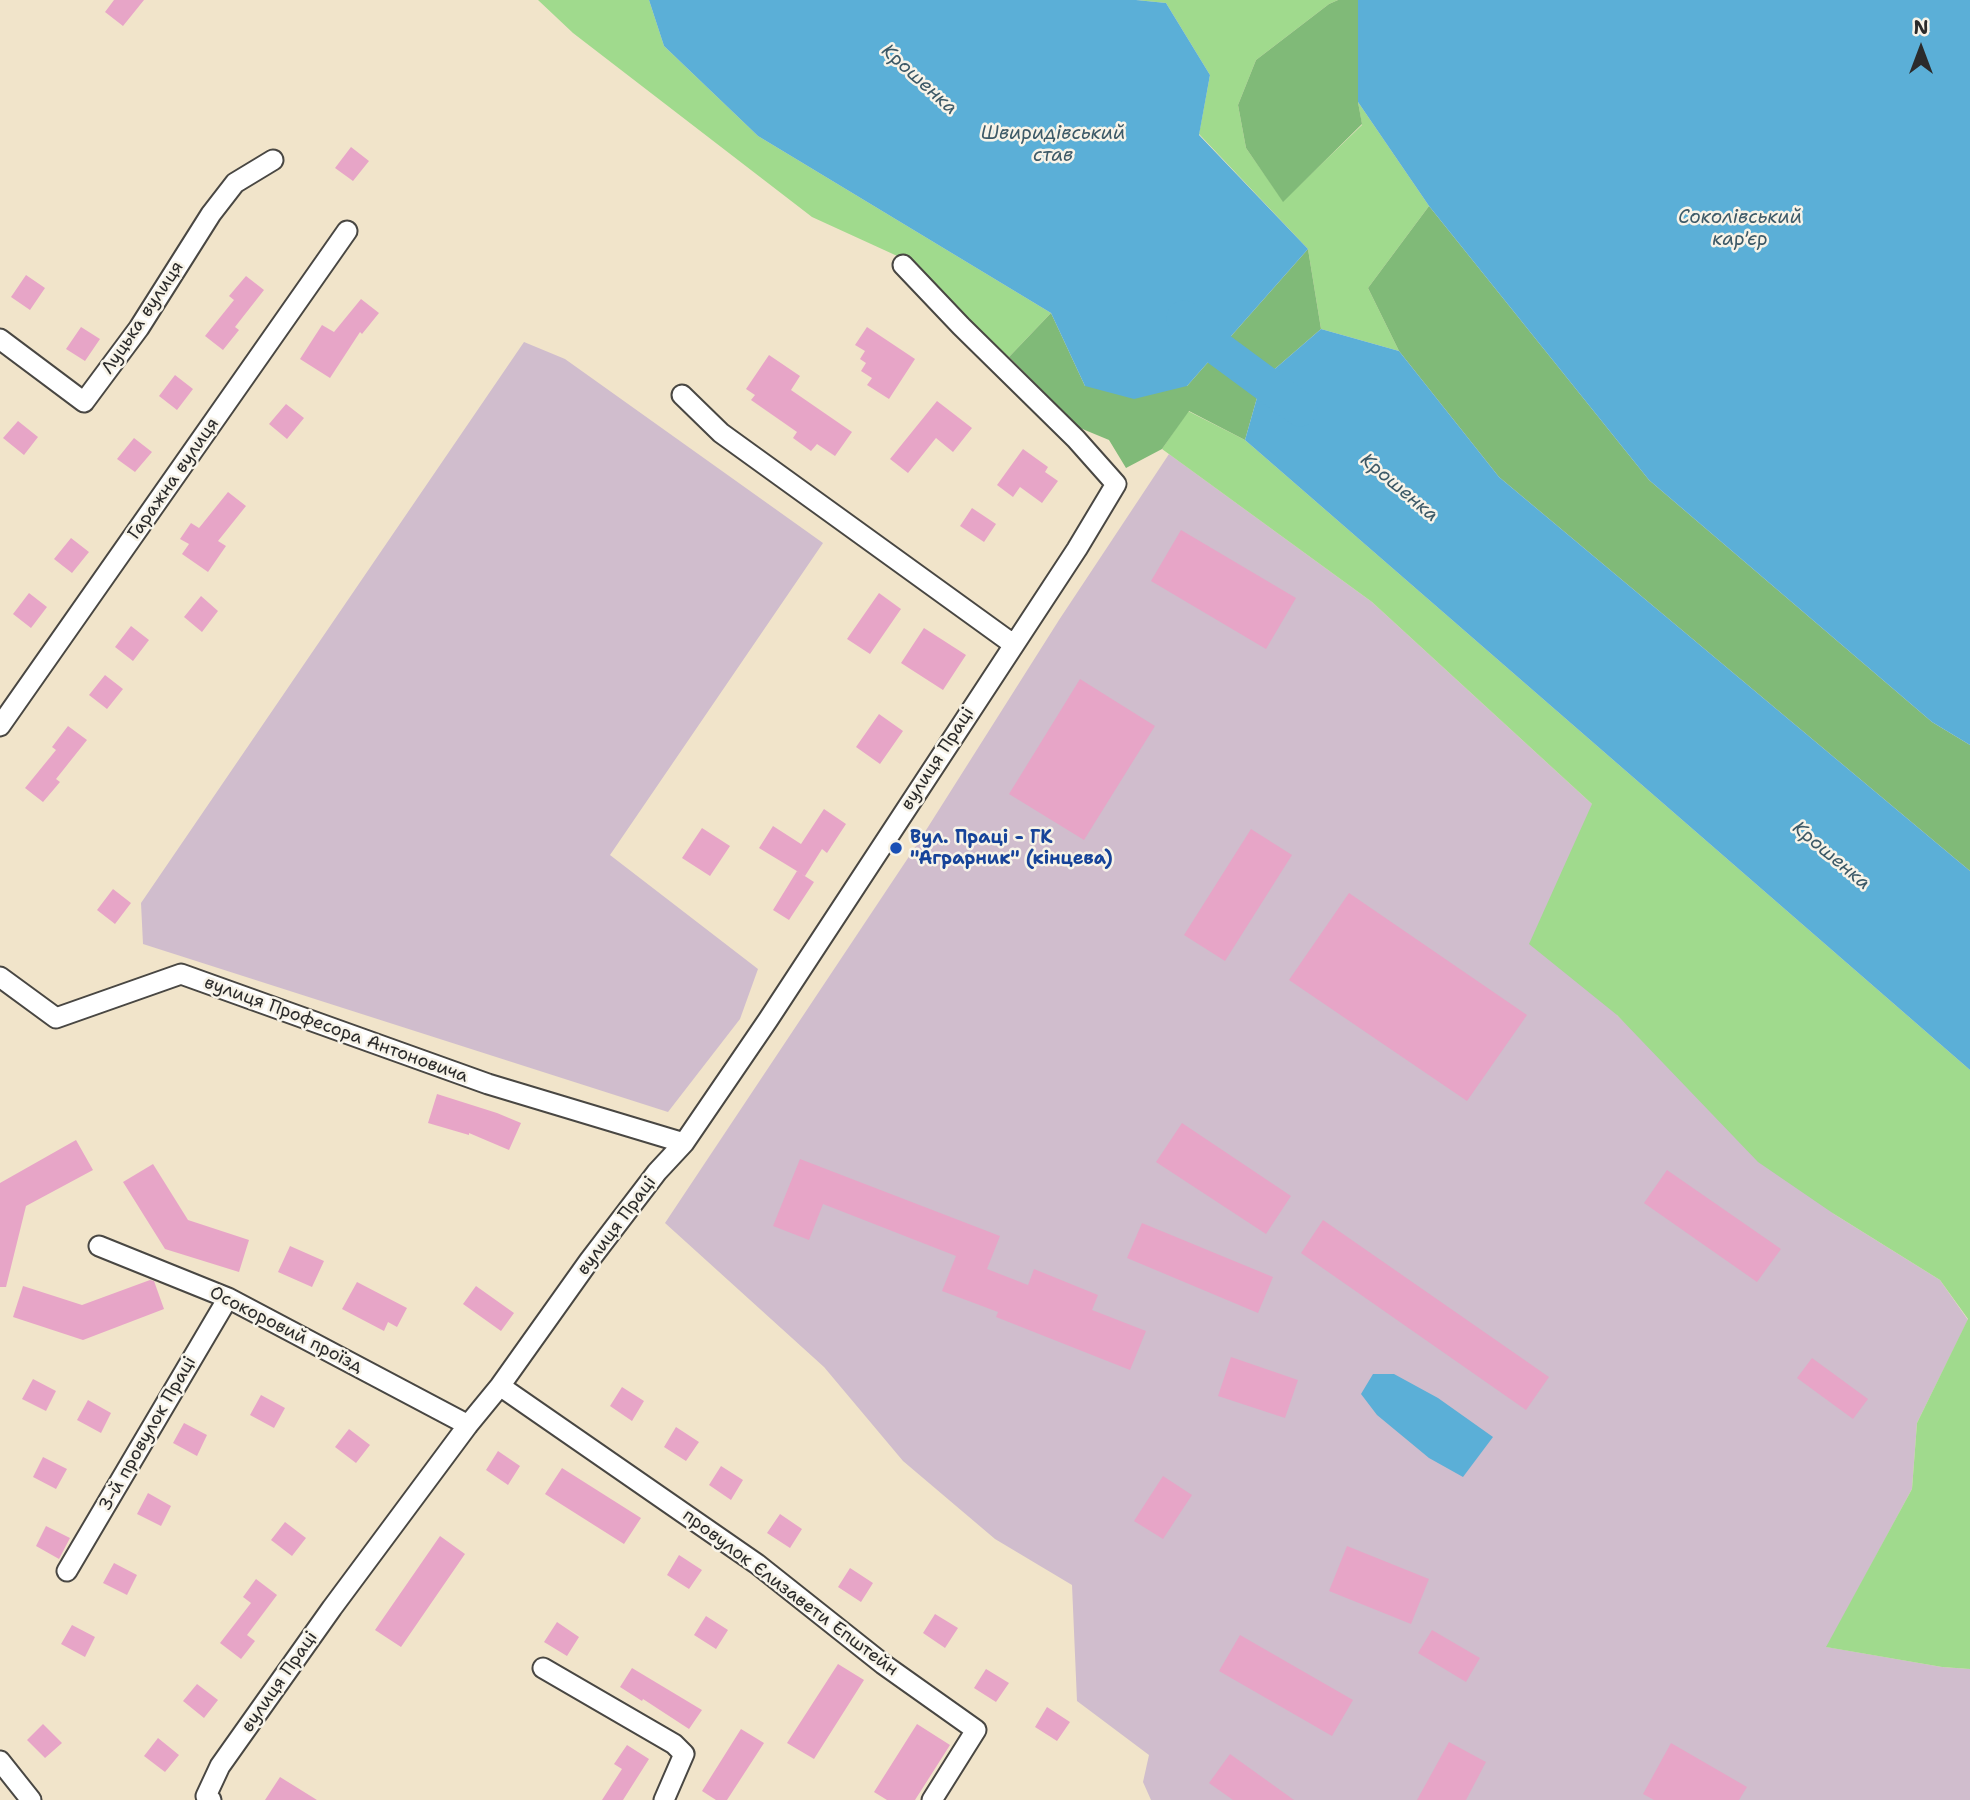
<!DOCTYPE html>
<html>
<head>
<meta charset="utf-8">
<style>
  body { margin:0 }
  #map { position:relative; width:1970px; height:1800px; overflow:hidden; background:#f1e4ca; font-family:"Shantell Sans",sans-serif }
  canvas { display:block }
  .north { position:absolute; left:1886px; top:14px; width:70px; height:70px; -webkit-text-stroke:5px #f7f3e8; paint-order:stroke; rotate:0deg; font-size:19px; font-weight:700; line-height:28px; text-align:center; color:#2b2b2b }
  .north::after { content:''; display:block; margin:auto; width:24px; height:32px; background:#2b2b2b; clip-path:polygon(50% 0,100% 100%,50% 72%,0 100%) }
</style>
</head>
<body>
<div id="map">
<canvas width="1970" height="1800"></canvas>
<div class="north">N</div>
</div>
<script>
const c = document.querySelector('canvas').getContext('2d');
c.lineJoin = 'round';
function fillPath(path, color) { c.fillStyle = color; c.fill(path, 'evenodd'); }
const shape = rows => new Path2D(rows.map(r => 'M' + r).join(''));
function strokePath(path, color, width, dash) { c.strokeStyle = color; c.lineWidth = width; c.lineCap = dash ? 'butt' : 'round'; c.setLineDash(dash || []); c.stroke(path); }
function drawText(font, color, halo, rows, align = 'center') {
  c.font = font + ' "Shantell Sans",sans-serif'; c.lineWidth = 5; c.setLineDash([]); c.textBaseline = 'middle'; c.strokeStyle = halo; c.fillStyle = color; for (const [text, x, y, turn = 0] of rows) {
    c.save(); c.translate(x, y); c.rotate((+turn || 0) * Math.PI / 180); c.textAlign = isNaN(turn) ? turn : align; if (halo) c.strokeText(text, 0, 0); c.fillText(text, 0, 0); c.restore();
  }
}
const industrial = shape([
  [524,342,565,359,823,543,610,855,758,969,740,1019,668,1112,143,944,141,903],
  [1169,454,1372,602,1592,804,1617,1015,1834,1214,1940,1280,1968,1320,1917,1423,1912,1489,1827,1647,1942,1667,1970,1669,1970,1800,1151,1800,1143,1782,1149,1755,1077,1701,1072,1585,995,1539,903,1461,824,1367,665,1223,916,846,1059,620]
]);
const green = shape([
  [538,0,649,0,664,46,758,136,1051,313,1009,357,992,346,906,260,812,217,573,33],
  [1136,0,1338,0,1329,4,1256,60,1238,105,1246,148,1283,201,1362,125,1358,102,1429,206,1368,288,1399,351,1321,329,1308,249,1199,134,1210,75,1166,3],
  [1188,411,1245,440,1970,1070,1970,1669,1942,1667,1826,1647,1912,1489,1917,1423,1968,1319,1940,1280,1834,1214,1758,1162,1617,1015,1529,944,1592,804,1372,602,1162,449]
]);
const forest = shape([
  [1338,0,1358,0,1358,102,1362,124,1283,202,1246,148,1238,105,1256,60,1329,4],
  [1429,206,1649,480,1932,722,1970,745,1970,871,1499,477,1399,351,1368,288],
  [1308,249,1321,329,1262,380,1245,440,1189,411,1162,449,1126,468,1109,440,1080,428,1009,357,1051,313,1085,386,1187,386]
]);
const water = shape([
  [649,0,1136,0,1166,3,1210,75,1199,135,1308,249,1187,386,1134,399,1085,386,1051,313,758,136,664,46],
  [1358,0,1970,0,1970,745,1932,722,1649,480,1429,206,1358,102],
  [1321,329,1399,351,1499,477,1970,871,1970,1070,1245,440,1262,380],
  [1373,1374,1394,1374,1438,1398,1493,1437,1463,1477,1429,1458,1377,1415,1361,1394]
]);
const river = shape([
  [1184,318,1220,350,1300,409]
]);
const building = shape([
  [114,0,144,0,123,26,105,12],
  [351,147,369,161,353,181,335,168],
  [26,275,45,288,30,310,11,297],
  [246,276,264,290,235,327,239,330,223,350,205,336,234,300,229,296],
  [361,299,379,313,362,334,360,332,330,378,300,359,322,325,334,332],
  [81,327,100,339,85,361,66,349],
  [867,327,915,359,889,399,867,385,872,378,861,371,866,363,860,359,865,351,855,345],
  [769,355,800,376,791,390,852,432,835,456,817,444,811,451,793,438,797,432,751,400,755,395,746,389],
  [175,375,193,389,177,410,159,396],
  [937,401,972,428,953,452,936,438,908,473,890,459],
  [286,404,304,418,287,439,269,424],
  [18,421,38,437,24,455,3,438],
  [134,438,152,452,135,472,117,459],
  [1023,449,1048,467,1045,472,1058,481,1042,503,1020,487,1013,497,997,485],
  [228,492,246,506,218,541,226,546,208,572,182,554,189,544,180,539,191,523,199,528],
  [972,508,996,524,984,542,960,526],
  [1181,530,1296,598,1266,649,1151,581],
  [71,538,89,552,72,573,54,559],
  [29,593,47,607,31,628,13,614],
  [879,593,901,609,870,654,847,639],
  [201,596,218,611,202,632,184,617],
  [131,626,149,640,133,661,115,647],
  [924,628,966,655,943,690,901,663],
  [105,675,123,689,107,709,89,695],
  [1080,679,1155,726,1084,840,1009,794],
  [879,714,903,731,880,764,856,747],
  [68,726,87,740,56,779,60,782,43,802,25,788,56,750,52,747],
  [824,809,846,824,827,853,822,849,805,876,759,848,773,826,801,844],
  [702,828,730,846,710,876,682,858],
  [1251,829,1292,855,1225,961,1184,935],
  [797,871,814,882,789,920,773,910],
  [113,889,131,903,115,924,97,910],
  [1349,893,1527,1015,1467,1101,1289,980],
  [437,1094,497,1113,521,1123,509,1150,469,1133,469,1135,428,1123],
  [1182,1123,1291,1196,1266,1234,1156,1162],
  [76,1140,93,1170,26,1206,6,1287,0,1287,0,1183],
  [800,1159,1000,1236,987,1269,1028,1285,1034,1269,1098,1295,1092,1310,1146,1331,1130,1370,996,1317,998,1312,942,1291,956,1256,823,1204,809,1240,773,1226],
  [153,1164,188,1220,249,1240,239,1272,165,1249,123,1182],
  [1667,1170,1781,1249,1757,1282,1644,1203],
  [1323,1220,1549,1377,1526,1410,1301,1253],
  [1142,1223,1273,1277,1258,1313,1127,1258],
  [290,1246,324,1261,312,1287,278,1272],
  [150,1280,154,1281,164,1309,83,1340,13,1317,23,1286,82,1305],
  [357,1282,407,1308,397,1327,388,1322,384,1331,342,1309],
  [476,1286,514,1313,501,1331,463,1304],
  [1231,1357,1298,1380,1285,1418,1218,1396],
  [1812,1358,1868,1399,1853,1419,1797,1378],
  [33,1379,56,1391,46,1411,22,1399],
  [622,1387,644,1401,632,1421,610,1406],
  [261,1395,285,1408,274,1428,250,1415],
  [88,1400,111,1413,101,1433,77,1420],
  [184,1423,207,1435,197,1456,173,1443],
  [676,1427,699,1442,686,1461,664,1447],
  [349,1429,370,1445,356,1463,335,1447],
  [498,1451,520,1466,508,1485,486,1470],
  [43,1457,67,1469,56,1489,33,1477],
  [721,1466,743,1480,731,1500,709,1485],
  [562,1468,641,1518,624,1544,545,1494],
  [1163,1476,1192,1495,1163,1539,1134,1521],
  [148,1493,171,1506,161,1526,137,1514],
  [780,1514,802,1529,790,1548,767,1533],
  [285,1522,306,1538,292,1556,271,1540],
  [46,1526,70,1538,59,1559,36,1546],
  [440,1536,465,1554,401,1647,375,1630],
  [1347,1546,1429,1579,1411,1624,1329,1591],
  [679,1555,702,1570,689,1589,667,1575],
  [114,1563,137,1575,127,1595,103,1583],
  [850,1568,873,1583,861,1602,838,1587],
  [256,1579,277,1595,247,1635,255,1641,241,1659,220,1643,251,1603,243,1597],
  [935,1614,958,1628,945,1648,923,1633],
  [706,1616,728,1630,716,1649,694,1635],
  [557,1622,579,1637,567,1656,544,1642],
  [72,1625,95,1637,85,1657,61,1644],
  [1432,1630,1480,1658,1466,1682,1418,1653],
  [1240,1635,1353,1700,1332,1736,1219,1671],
  [838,1664,864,1680,814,1759,787,1743],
  [632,1668,702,1710,689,1729,643,1699,642,1701,620,1687],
  [986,1669,1009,1683,996,1702,974,1688],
  [197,1684,218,1700,204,1718,183,1701],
  [1047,1707,1070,1722,1057,1741,1035,1727],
  [43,1724,62,1743,45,1758,27,1740],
  [917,1724,950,1745,915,1800,887,1800,874,1792],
  [741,1729,764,1743,727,1800,716,1800,702,1791],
  [158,1738,179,1755,165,1772,144,1756],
  [1449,1742,1486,1762,1466,1800,1417,1800],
  [1671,1743,1747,1787,1739,1800,1654,1800,1643,1794],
  [627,1745,649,1759,623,1800,602,1800,622,1769,614,1764],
  [1230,1754,1294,1800,1233,1800,1209,1783],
  [280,1777,317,1800,265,1800]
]);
const minor = shape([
  [0,339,84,402,139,328,211,214,235,183,273,160],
  [682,395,721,433,1013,644],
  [0,726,347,231],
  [0,977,56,1018,181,974,488,1084,684,1143],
  [99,1246,228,1298,468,1425],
  [500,1386,757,1564,883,1664,976,1730,932,1800],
  [67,1571,228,1298],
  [543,1668,674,1744,684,1754,664,1800],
  [0,1761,31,1800],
  [211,1800,206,1796,220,1766,332,1608,468,1425,500,1386,589,1261,657,1172,684,1143,768,1020,1077,549,1116,484,1076,439,961,326,903,265]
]);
const markers = [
  [896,848,7,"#1a4fb4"]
];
const streetNames = [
  ["Луцька вулиця",143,318,-56],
  ["Гаражна вулиця",174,479,-55],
  ["вулиця Праці",938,759,-57],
  ["вулиця Професора Антоновича",336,1030,20],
  ["вулиця Праці",617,1226,-53],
  ["Осокоровий проїзд",286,1330,27],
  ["3-й провулок Праці",148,1434,-60],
  ["провулок Єлизавети Епштейн",790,1593,37],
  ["вулиця Праці",280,1682,-55]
];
const transitNames = [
  ["Вул. Праці - ГК",910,838],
  ["\"Аграрник\" (кінцева)",910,859]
];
const waterNames = [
  ["Крошенка",919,80,42],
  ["Швиридівський",1053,134],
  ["став",1053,156],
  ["Соколівський",1740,218],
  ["кар'єр",1740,240],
  ["Крошенка",1399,488,40],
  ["Крошенка",1831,856,40]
];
fillPath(industrial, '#d0bdcd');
fillPath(green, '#a0da8d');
fillPath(forest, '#80ba78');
fillPath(water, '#5bafd7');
strokePath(river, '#5bafd7', 35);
fillPath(building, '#e7a5c7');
strokePath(minor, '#494743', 23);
strokePath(minor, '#fff', 19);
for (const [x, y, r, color] of markers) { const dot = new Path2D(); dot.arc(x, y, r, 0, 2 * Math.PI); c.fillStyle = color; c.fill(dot); strokePath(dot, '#f7f3e8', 2.5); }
drawText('18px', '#2b2b2b', '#f7f3e8', streetNames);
drawText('bold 18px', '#164399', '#f7f3e8', transitNames, 'left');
drawText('italic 19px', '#3c5967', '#f7f3e8', waterNames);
</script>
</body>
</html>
